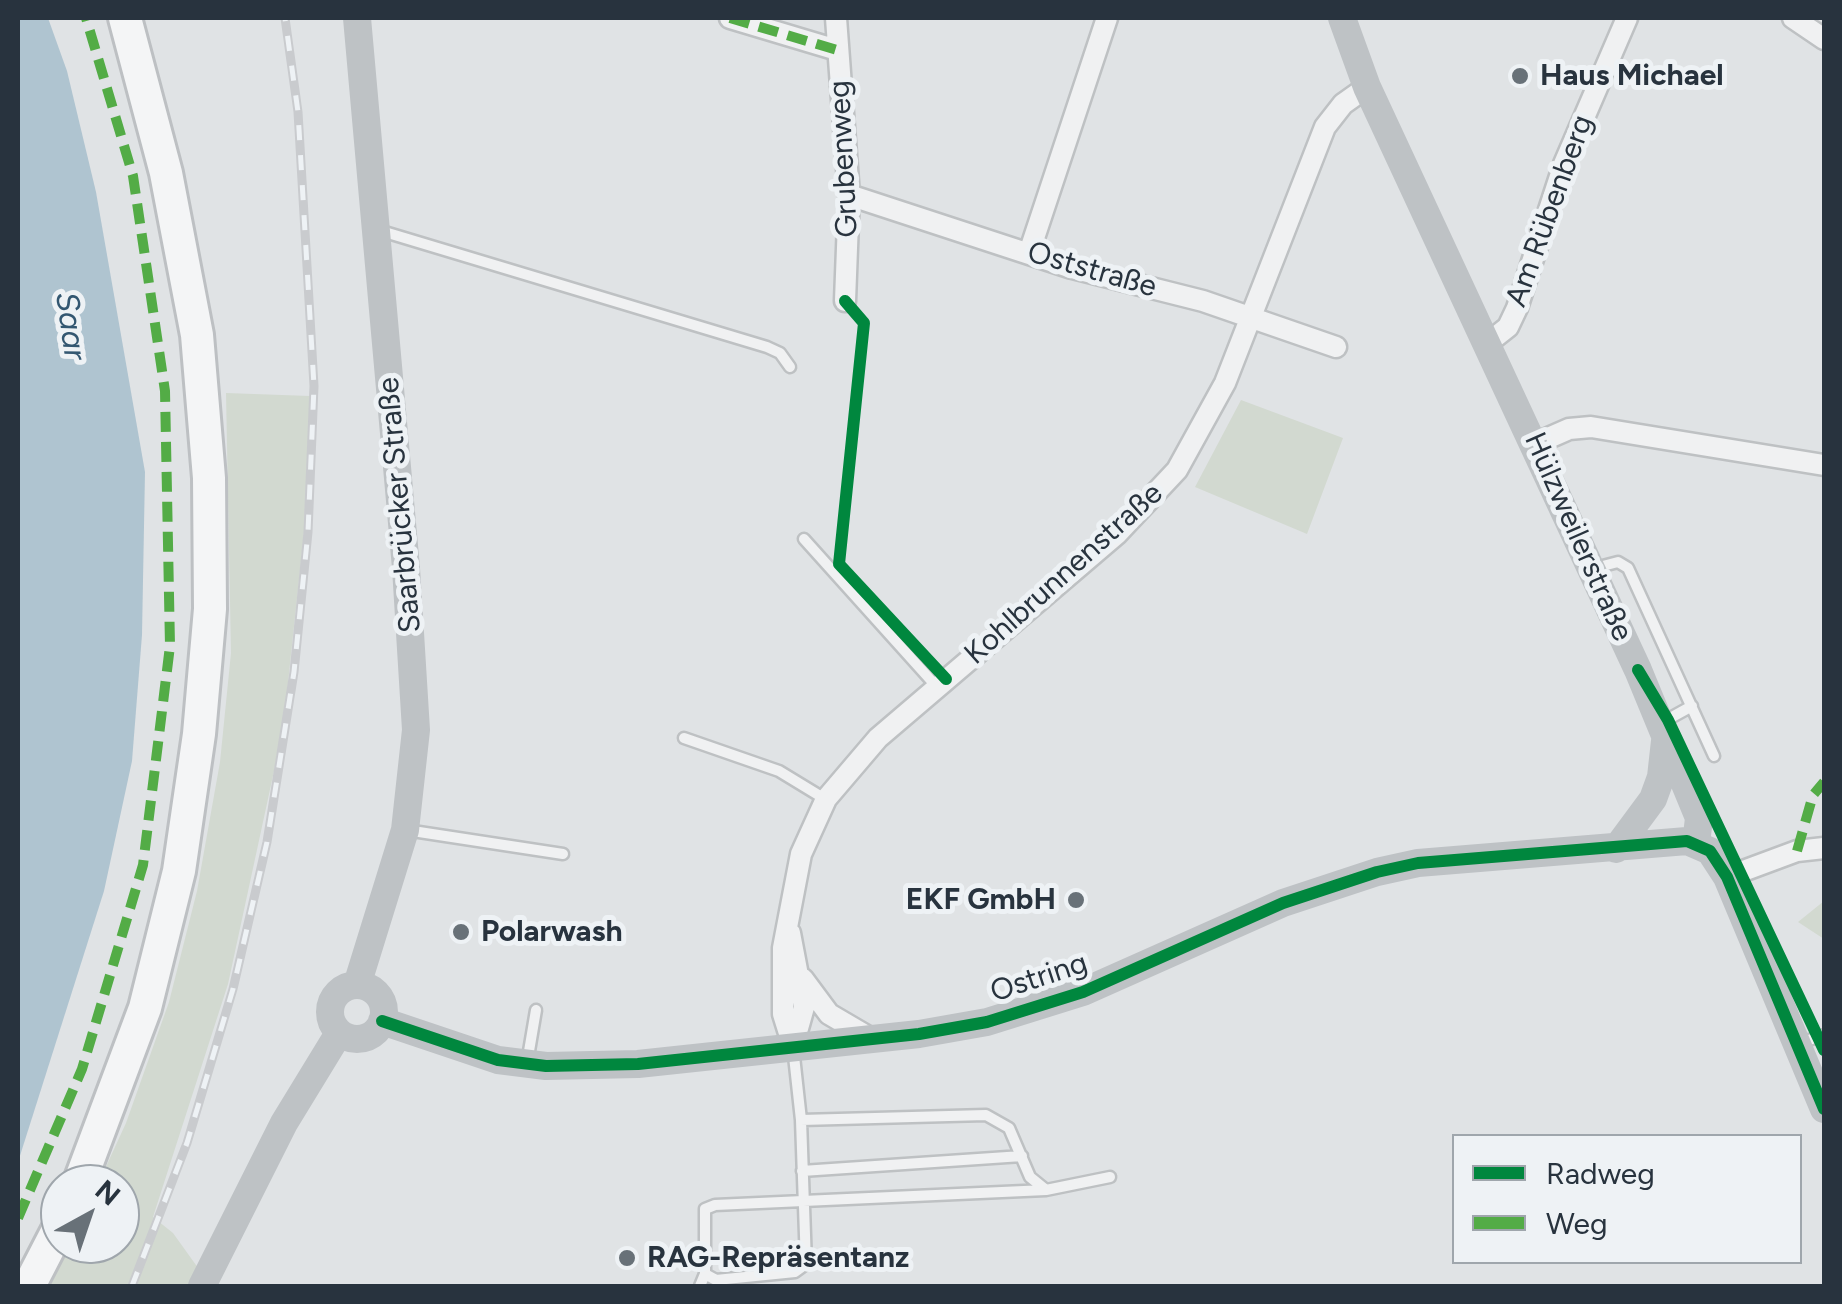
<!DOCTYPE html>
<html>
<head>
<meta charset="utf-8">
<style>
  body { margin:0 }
  #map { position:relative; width:1842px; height:1304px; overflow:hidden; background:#e0e3e5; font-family:Figtree,sans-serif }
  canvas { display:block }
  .frame { position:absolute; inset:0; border:20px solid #28333e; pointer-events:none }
  .legend { position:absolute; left:1452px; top:1134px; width:350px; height:130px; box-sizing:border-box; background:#eef2f5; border:2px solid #9fa6ac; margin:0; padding:12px 18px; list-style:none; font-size:30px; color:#28333e }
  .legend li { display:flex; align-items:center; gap:20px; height:50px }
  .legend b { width:50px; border:2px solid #9fa6ac }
  .north { position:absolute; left:40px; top:1164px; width:100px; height:100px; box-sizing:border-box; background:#eef2f5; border:2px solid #9fa6ac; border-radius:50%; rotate:40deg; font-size:28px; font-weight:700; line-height:40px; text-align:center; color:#28333e }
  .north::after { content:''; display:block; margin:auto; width:35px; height:45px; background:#687178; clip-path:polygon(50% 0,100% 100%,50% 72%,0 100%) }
</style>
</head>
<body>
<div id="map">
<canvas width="1842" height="1304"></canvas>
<div class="frame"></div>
<ul class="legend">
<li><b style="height:12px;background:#00873e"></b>Radweg</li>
<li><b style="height:12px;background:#53ac46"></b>Weg</li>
</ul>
<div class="north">N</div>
</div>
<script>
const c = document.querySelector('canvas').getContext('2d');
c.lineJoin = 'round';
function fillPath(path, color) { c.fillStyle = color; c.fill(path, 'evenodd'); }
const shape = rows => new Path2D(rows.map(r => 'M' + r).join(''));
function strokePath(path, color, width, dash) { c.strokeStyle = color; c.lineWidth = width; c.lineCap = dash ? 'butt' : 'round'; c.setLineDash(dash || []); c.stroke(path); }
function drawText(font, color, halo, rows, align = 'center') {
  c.font = font + ' Figtree,sans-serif'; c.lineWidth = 10; c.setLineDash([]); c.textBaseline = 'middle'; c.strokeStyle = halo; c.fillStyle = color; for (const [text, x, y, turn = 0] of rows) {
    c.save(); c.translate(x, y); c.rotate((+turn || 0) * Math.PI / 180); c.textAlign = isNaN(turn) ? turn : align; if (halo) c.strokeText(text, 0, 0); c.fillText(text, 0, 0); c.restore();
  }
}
const green = shape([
  [226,393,310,396,304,532,285,711,274,771,228,984,153,1217,173,1233,211,1286,50,1286,71,1244,120,1244,120,1184,98,1184,126,1123,169,1002,197,891,220,762,231,653],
  [1241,400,1343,438,1307,534,1195,487],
  [1824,901,1824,939,1798,922]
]);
const water = shape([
  [18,18,48,18,67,71,96,192,145,472,142,635,132,761,104,891,18,1162]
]);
const lane = shape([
  [378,230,767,347,780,353,790,367],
  [804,539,937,687],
  [1595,568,1618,562,1628,568,1714,756],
  [1663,722,1692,706],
  [684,738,779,771,825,799],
  [406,830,563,854],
  [1797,1044,1824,1035],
  [527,1063,536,1010],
  [801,1120,986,1115,1009,1128,1030,1177,1046,1190,1110,1177],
  [802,1171,1022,1156],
  [705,1274,716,1280,795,1272,806,1264,801,1120,793,1047],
  [700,1286,705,1274,705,1209,715,1205,1046,1190]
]);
const street = shape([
  [730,18,837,50],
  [836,18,849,195,845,301],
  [1793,18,1824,39],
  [849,195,1072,268,1203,301,1336,347],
  [1029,253,1107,18],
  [1489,342,1508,327,1517,308,1564,164,1627,18],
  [1537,443,1569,429,1591,427,1824,465],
  [1727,877,1797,851,1824,848],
  [790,933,804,1007,793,1046],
  [803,979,829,1014,870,1038],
  [793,1046,783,1014,783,948,801,854,826,799,878,738,1117,534,1177,470,1225,383,1325,127,1343,104,1367,87]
]);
const secondary = shape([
  [1342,18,1367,87,1638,670,1699,818,1696,844],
  [1616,849,1653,799,1661,777,1665,741],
  [357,985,405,830,416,730,406,568,357,18],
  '330 1012a27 27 0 1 1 54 0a27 27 0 1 1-54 0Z',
  [382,1021,498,1060,546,1066,638,1064,919,1034,987,1022,1083,992,1283,903,1377,872,1418,863,1687,841,1710,851,1727,877,1824,1109],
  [202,1286,284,1123,339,1033]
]);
const primary = shape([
  [79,1184,145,1008,179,871,199,734,210,609,209,478,197,335,166,173,125,18],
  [29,1286,60,1226]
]);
const rail = shape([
  [132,1286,187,1143,233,989,267,842,294,672,308,532,314,386,298,112,285,18]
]);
const quiet = shape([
  [730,18,837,50],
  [1797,851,1813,795,1824,782],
  [18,1218,82,1069,143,865,170,646,165,391,133,176,86,18]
]);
const cycleway = shape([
  [845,301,864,323,839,564,946,679],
  [1638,670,1668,720,1824,1050],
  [382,1021,498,1060,546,1066,638,1064,919,1034,987,1022,1083,992,1283,903,1377,872,1418,863,1687,841,1710,851,1727,877,1824,1109]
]);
const markers = [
  [1520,76,10,"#687178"],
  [1076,900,10,"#687178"],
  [461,932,10,"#687178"],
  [627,1258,10,"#687178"]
];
const poiNames = [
  ["Haus Michael",1540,76],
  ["EKF GmbH",1056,900,"right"],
  ["Polarwash",481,932],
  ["RAG-Repräsentanz",647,1258]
];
const streetNames = [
  ["Grubenweg",844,159,-93],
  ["Am Rübenberg",1550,211,-70],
  ["Oststraße",1092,270,16],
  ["Saarbrücker Straße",400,505,-95],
  ["Hülzweilerstraße",1578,537,66],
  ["Kohlbrunnenstraße",1064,574,-42],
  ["Ostring",1039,978,-18]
];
const waterNames = [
  ["Saar",70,326,82]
];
fillPath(green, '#d2d9d0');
fillPath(water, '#afc4d0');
strokePath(lane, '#bec1c3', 15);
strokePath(street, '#bec1c3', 25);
strokePath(primary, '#bdc0c3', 38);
strokePath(lane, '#f0f1f2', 10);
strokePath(street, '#f0f1f2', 20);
strokePath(secondary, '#bec2c5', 28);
strokePath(primary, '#f4f5f6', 32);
strokePath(rail, '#c9cbce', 9);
strokePath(rail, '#eef2f5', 5, [15]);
strokePath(quiet, '#53ac46', 10, [20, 10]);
strokePath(cycleway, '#00873e', 12);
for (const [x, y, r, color] of markers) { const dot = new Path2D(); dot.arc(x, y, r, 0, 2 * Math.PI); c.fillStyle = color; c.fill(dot); strokePath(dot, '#eef2f5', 4); }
drawText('bold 30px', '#28333e', '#eef2f5', poiNames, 'left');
drawText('30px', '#28333e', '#eef2f5', streetNames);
drawText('italic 32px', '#335771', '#eef2f5', waterNames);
</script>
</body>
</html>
